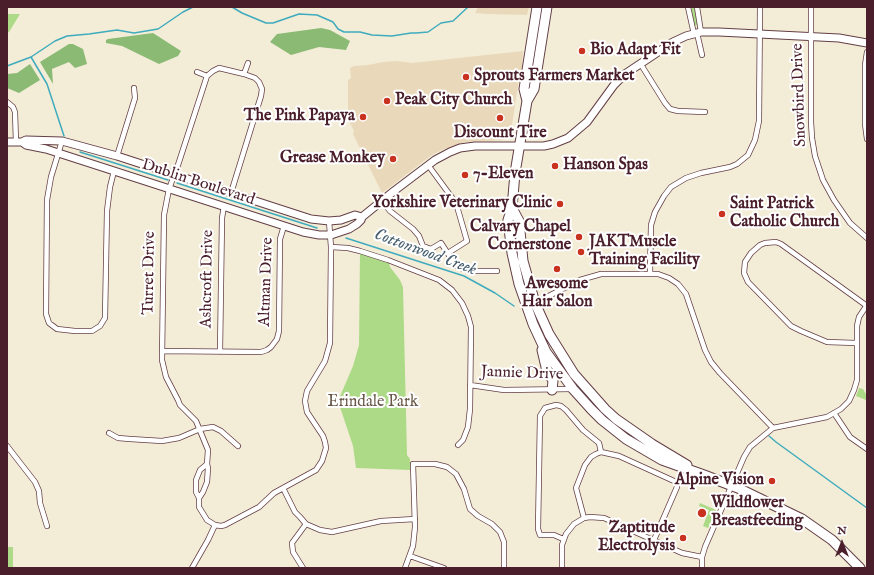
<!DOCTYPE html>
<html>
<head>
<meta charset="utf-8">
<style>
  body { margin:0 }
  #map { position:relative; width:874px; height:575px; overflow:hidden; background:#f3edd8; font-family:"IM FELL English",serif }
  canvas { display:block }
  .frame { position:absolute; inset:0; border:8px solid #4a1f2b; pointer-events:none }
  .north { position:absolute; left:822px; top:523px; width:40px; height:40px; -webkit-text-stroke:3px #fff; paint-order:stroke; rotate:0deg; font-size:11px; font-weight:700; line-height:16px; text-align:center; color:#4a1f2b }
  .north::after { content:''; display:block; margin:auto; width:14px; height:18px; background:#4a1f2b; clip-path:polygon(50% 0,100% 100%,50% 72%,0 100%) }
</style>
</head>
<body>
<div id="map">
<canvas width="874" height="575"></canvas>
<div class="frame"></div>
<div class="north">N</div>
</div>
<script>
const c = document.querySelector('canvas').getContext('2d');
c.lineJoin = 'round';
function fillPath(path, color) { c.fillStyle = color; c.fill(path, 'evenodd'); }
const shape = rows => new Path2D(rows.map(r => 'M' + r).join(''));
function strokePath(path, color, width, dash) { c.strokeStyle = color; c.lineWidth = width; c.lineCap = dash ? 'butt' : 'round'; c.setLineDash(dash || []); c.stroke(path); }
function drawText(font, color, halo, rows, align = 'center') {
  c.font = font + ' "IM FELL English",serif'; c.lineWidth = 4; c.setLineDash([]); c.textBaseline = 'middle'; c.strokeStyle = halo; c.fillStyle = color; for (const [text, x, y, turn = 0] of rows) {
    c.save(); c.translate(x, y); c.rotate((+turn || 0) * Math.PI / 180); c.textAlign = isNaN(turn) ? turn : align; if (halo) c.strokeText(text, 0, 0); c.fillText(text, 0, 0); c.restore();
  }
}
const built = shape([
  [478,7,529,7,527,15,488,14,475,13],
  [523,51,522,67,519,79,511,132,509,137,504,140,465,142,442,150,432,155,382,193,353,134,354,131,348,119,348,80,351,78,350,68,354,66,368,65,383,62,397,61,412,63]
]);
const green = shape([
  [691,7,694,7,698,23,696,26,694,24],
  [7,14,20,14,9,32,7,33],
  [360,251,388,260,390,267,400,280,403,287,407,455,410,459,410,470,356,468,353,446,338,401,353,366,359,345],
  [859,388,863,389,866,394,867,399,866,400,856,396],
  [700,503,716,510,708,528,703,526,709,510,699,506],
  [7,547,13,547,13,568,7,568]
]);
const forest = shape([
  [321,28,330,30,350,41,346,50,319,47,291,55,270,42,277,34],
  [153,33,181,51,178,56,159,64,122,46,106,43,106,40,108,39],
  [69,44,73,44,83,49,87,64,75,68,69,62,52,69,53,84,40,62],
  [30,64,40,80,19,93,7,88,7,74,17,73]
]);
const stream = shape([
  [232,7,242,13,266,23,273,23,299,14,317,15,333,22,338,29,344,32,360,32,372,35,392,36,411,33,416,33,428,32,441,23,453,21,468,7],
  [31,57,47,84,64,136],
  [7,66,31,57,55,41,67,36,89,34,117,30,134,33,158,29,183,12,193,7],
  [80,152,168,180],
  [177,183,317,228],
  [346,238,464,276,495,293,514,306],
  [769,436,776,442,867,508]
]);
const street = shape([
  [688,7,694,34],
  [697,7,701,32],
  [811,7,811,122,812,138,815,156,823,180,834,200,850,223,867,238],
  [697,33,702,55],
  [867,52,865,65,865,124,867,139],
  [640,63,665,103,670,109,678,111,705,112],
  [197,72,207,76],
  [7,102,13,107,15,112,16,142],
  [62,141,51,177,47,200,46,314,49,323,57,329,75,331,92,331,100,326,105,318,107,211,110,187,114,171],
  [117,156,135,98,134,88],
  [428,165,456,203,467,241,448,253],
  [231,193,261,96,262,89,259,82,255,78,244,74,248,63],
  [382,201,390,211,413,229,419,236,423,246,431,249,441,243,456,266,461,268,472,271,497,271],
  [331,247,348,248,360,251,388,260,439,280,452,290,462,303,468,316,471,327,470,409,468,427,463,440,458,445],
  [650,274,651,225,655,212,664,196,671,187,686,178,701,173,730,167,737,164,748,155,755,140,759,121,760,7],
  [535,303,580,280,601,274,658,274,669,278,678,284,686,294,705,350,711,362,720,373,773,428],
  [856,343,827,342,801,331,791,326,748,282,744,273,745,262,751,253,760,245,765,243,776,242,781,244,867,306],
  [162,351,261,352,267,350,271,347,277,339,279,331,280,239,284,226],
  [220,352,222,218,224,206],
  [470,385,504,390,572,389],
  [834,413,850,437,867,449],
  [109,433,118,438,130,439,162,441,179,438,200,429,213,427,221,431,238,446],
  [7,446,35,482,39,491,40,503,47,526],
  [207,464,200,470,196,480,196,492,199,498,199,507,207,520,215,525,221,526,225,525,259,507,274,493,316,470,322,461,326,448,325,442,323,436,307,412,305,401,307,391,325,361,330,343,331,247,329,221],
  [283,488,295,512,300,517,306,524,320,530,332,532,381,521,415,519],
  [199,498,203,492,207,482,208,468,207,464,208,450,196,421,180,405,178,400,166,377,162,360,164,215,169,189,178,165,207,76,213,71,219,68,244,74],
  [584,518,576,488,585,465,591,457,596,454,601,452,619,456,674,481,677,484,677,487,654,540],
  [563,539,554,535,540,535,538,529,540,416,545,408,556,405,561,406,566,410,583,430,599,443,601,452],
  [410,556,444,568],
  [192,568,208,540,215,525],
  [303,568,293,552,292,543,306,524],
  [405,568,413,546,415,527,413,464,435,464,447,467,456,474,464,489,470,509,478,516,492,524,500,532,504,542,504,568],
  [562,568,562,545,566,534,574,524,584,518,590,517,604,518,682,553,702,557],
  [702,568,702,557,705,547,744,457,750,447,773,428,827,417,841,409,849,401,854,390,857,380,857,326,859,317,867,305]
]);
const secondary = shape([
  [7,142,22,142,26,140,62,141,117,156,311,219,329,221,341,220,355,215,362,217],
  [22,142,26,145,46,149,303,232,319,235,331,235,349,229,357,224,361,220,362,217,394,191,435,160,450,152,460,148,475,146,544,146,553,144,568,138,587,122,614,85,625,74,673,42,686,36,701,32,719,32,839,38,867,43]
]);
const highway = shape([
  [547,7,534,89,527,101,515,173,512,208,508,220,512,253,519,284,533,324,546,352,573,389,591,409,602,420,626,439,662,460,704,475,738,488,802,519,832,540,860,568],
  [527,101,524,89,537,7],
  [512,208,519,221,523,261,535,303,549,334,574,374,605,409,616,419,652,444,687,465],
  [542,350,546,367,553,381,552,390]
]);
const markers = [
  [582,51,4,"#c8321e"],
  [466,77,4,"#c8321e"],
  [387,101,4,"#c8321e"],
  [363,117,4,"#c8321e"],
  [500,118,4,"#c8321e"],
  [393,159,4,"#c8321e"],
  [555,166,4,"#c8321e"],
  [465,175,4,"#c8321e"],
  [560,204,4,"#c8321e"],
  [722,214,4,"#c8321e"],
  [579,237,4,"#c8321e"],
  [581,252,4,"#c8321e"],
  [557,269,4,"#c8321e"],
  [772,481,4,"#c8321e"],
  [702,513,5,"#c8321e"],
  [683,538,4,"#c8321e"]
];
const poiNames = [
  ["Bio Adapt Fit",590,51],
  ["Sprouts Farmers Market",474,77],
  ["Peak City Church",395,101],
  ["The Pink Papaya",355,117,"right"],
  ["Discount Tire",500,134,"center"],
  ["Grease Monkey",385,159,"right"],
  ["Hanson Spas",563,166],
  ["7-Eleven",473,175],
  ["Yorkshire Veterinary Clinic",552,204,"right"],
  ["Saint Patrick",730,205],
  ["Catholic Church",730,223],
  ["Calvary Chapel",571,228,"right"],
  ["Cornerstone",571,246,"right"],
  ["JAKTMuscle",589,243],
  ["Training Facility",589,261],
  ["Awesome",557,285,"center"],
  ["Hair Salon",557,303,"center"],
  ["Alpine Vision",764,481,"right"],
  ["Wildflower",711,504],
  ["Breastfeeding",711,522],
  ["Zaptitude",675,529,"right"],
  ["Electrolysis",675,547,"right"]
];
const streetNames = [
  ["Snowbird Drive",800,95,-92],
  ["Dublin Boulevard",198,183,18],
  ["Turret Drive",150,273,-89],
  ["Ashcroft Drive",208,279,-89],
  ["Altman Drive",267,282,-88],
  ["Jannie Drive",522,374,2]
];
const parkNames = [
  ["Erindale Park",373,403]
];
const waterNames = [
  ["Cottonwood Creek",425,253,20]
];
fillPath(built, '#e9d9ba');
fillPath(green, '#adda87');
fillPath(forest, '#8aba74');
strokePath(stream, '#3fabbd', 1.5);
strokePath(street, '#633e45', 6);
strokePath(secondary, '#633e45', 9);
strokePath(highway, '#633e45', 11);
strokePath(street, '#fff', 4.5);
strokePath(secondary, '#fff', 7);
strokePath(highway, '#fff', 9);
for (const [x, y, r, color] of markers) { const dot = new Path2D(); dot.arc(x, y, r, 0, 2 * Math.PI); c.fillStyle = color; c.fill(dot); strokePath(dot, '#fff', 1.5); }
drawText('bold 16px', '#4a1f2b', '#fff', poiNames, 'left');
drawText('16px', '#4a1f2b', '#fff', streetNames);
drawText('16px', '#685747', '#fff', parkNames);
drawText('italic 17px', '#455e6d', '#fff', waterNames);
</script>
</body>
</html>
